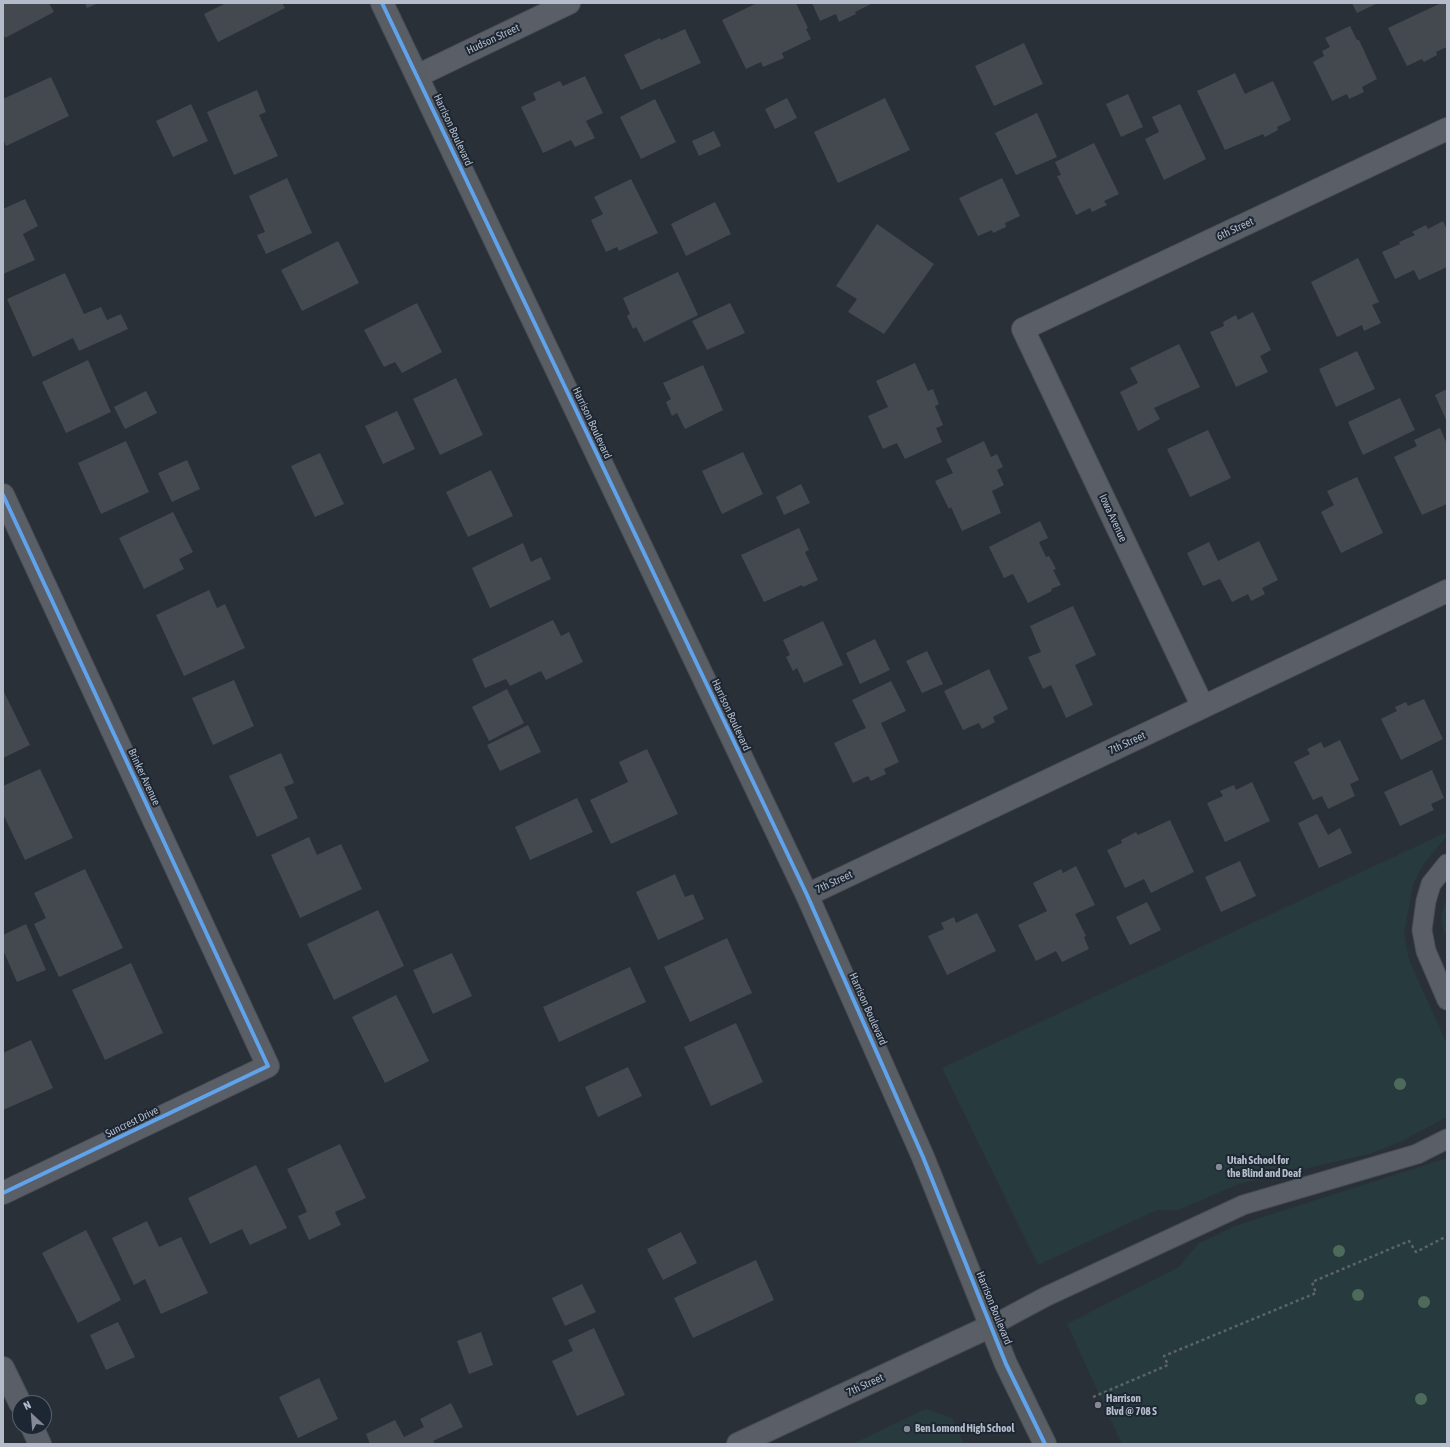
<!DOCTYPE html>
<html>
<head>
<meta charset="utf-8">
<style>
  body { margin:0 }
  #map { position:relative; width:1450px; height:1447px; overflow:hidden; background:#2a3038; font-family:"Asap Condensed",sans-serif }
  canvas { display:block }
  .frame { position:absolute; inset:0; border:4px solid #b4bcc9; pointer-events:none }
  .north { position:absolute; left:12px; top:1395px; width:40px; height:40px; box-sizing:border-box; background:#1d2633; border:1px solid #59626f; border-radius:50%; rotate:334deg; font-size:11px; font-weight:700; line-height:16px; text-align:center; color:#b4bcc9 }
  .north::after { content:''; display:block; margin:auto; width:14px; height:18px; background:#848b96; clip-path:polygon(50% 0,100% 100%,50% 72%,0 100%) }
</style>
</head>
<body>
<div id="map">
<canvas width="1450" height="1447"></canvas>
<div class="frame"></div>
<div class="north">N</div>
</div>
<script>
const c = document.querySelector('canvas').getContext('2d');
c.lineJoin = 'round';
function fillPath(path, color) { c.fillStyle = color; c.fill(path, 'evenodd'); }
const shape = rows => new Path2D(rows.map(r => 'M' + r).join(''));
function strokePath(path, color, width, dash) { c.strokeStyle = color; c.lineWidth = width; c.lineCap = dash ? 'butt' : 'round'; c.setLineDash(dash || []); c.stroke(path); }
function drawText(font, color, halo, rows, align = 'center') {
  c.font = font + ' "Asap Condensed",sans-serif'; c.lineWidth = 4; c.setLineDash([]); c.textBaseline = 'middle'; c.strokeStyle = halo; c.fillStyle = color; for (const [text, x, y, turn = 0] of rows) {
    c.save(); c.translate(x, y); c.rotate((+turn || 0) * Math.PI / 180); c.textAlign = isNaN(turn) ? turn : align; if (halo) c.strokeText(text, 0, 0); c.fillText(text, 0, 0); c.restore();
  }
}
const green = shape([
  [1447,832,1447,836,1425,862,1413,884,1404,934,1409,960,1447,1044,1447,1117,1400,1142,1369,1154,1239,1184,1178,1210,1157,1210,1038,1265,942,1068],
  [1447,896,1447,935,1444,933,1441,915],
  [1447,1158,1447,1444,1122,1444,1067,1324,1179,1267,1198,1244,1235,1226],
  [926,1409,952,1418,964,1444,852,1444]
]);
const building = shape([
  [6,3,49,3,54,12,5,38,3,33,3,5],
  [85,3,99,3,87,8],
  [226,3,282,3,285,8,218,42,204,14],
  [757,3,796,3,808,28,806,29,811,39,782,53,784,58,763,67,761,62,746,69,722,20],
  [812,3,873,3,855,12,856,14,839,22,836,14,820,21],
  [1352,3,1378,3,1357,13],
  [1441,3,1445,3,1447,8,1447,47,1436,52,1437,55,1424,62,1422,59,1407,66,1388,28],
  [1350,26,1357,40,1359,40,1377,79,1362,87,1364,92,1349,99,1347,94,1332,101,1313,62,1324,56,1322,51,1330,47,1325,38],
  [685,29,701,63,641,90,624,55,660,38,661,40],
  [1024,43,1043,84,994,106,975,66],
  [1235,73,1245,94,1273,81,1291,120,1277,127,1278,130,1265,137,1263,134,1225,150,1197,91],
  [585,76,603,113,586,121,595,138,575,147,571,140,543,153,521,107,536,100,533,93,560,81,563,86],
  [51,77,69,116,6,146,3,139,3,99],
  [257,90,266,112,259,115,278,156,234,175,207,112],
  [1128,94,1143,127,1121,137,1106,104],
  [787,98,797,118,775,129,765,109],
  [885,98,910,150,838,183,814,132],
  [655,99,676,142,641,159,620,117],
  [191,104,208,141,173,157,156,121],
  [1180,104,1206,159,1164,180,1145,139,1159,132,1152,117],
  [1037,113,1057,157,1016,175,995,133],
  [714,131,721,146,699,156,692,141],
  [1094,143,1119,194,1104,201,1107,205,1092,212,1090,208,1076,215,1057,176,1061,175,1055,162],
  [287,178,312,233,266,254,257,235,265,232,249,196],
  [1002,178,1020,216,1005,223,1006,227,993,233,992,230,978,236,959,198],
  [631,179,658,233,619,251,617,247,606,252,591,220,603,214,594,197],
  [25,199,38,226,23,234,35,260,3,274,3,209],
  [715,202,731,234,686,256,671,224],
  [1443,221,1447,230,1447,267,1419,280,1414,270,1395,279,1382,252,1400,244,1399,242,1415,235,1412,232,1426,225,1428,229],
  [877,224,934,264,884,334,848,312,857,299,836,286],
  [338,241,359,283,302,311,281,270],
  [1358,258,1379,302,1372,305,1381,323,1364,331,1362,325,1337,337,1311,282],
  [678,272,698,315,644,342,636,327,633,329,627,316,630,314,623,298],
  [65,273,84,314,101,307,107,320,121,314,128,329,79,351,73,338,33,357,7,299],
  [417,303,442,352,402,373,395,362,384,367,364,330],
  [730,303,745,333,707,350,692,321],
  [1253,312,1271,350,1260,356,1268,372,1236,387,1210,332,1224,326,1223,322,1236,315,1238,320],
  [1179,344,1200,387,1154,408,1160,419,1138,431,1120,392,1138,383,1130,368],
  [1357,351,1375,389,1336,407,1319,369],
  [88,360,111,412,66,433,42,382],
  [915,363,928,391,933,389,939,404,935,406,943,425,936,428,942,442,905,459,897,443,883,449,868,416,888,407,876,381],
  [703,365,723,410,685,429,677,413,672,416,666,402,671,399,663,383],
  [456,378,483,435,440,455,413,399],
  [1447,389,1447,422,1435,395],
  [146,391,157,413,125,429,114,407],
  [1400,398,1415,430,1363,455,1348,422],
  [397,411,415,449,383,464,365,426],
  [1440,428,1447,444,1447,504,1422,515,1394,457,1417,446,1414,440],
  [1208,430,1231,478,1190,497,1167,449],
  [126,441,149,492,101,514,78,463],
  [984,441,991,457,997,454,1003,467,997,470,1004,485,992,491,1001,513,962,531,951,507,949,509,935,481,953,473,946,459],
  [743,452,763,494,722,514,702,471],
  [320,453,344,504,315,517,291,466],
  [187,460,200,489,172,502,158,473],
  [491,470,513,516,468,537,446,492],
  [1357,477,1383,533,1341,553,1321,512,1334,505,1327,491],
  [801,484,810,503,784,515,776,497],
  [173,512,193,552,179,559,184,569,144,589,119,538],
  [1040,521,1048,538,1039,542,1046,557,1049,556,1056,569,1053,570,1061,585,1051,589,1052,591,1028,603,1013,574,1004,578,989,547],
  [799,528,809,550,805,552,818,580,803,587,802,585,764,602,741,555],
  [1259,541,1278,580,1262,588,1265,594,1251,601,1248,594,1232,602,1220,579,1203,586,1187,553,1209,542,1218,561],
  [523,543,531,562,541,557,551,579,490,608,472,568],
  [209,590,217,608,225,604,245,648,184,676,156,615],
  [1073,606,1096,655,1075,665,1093,705,1066,718,1051,685,1043,689,1028,657,1041,652,1030,626],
  [553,620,561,636,569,632,583,662,546,680,541,671,510,686,506,679,485,688,472,659],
  [823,621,843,665,804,683,797,668,793,671,786,657,790,655,783,640],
  [875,639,890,670,860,684,846,653],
  [927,651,943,684,922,693,906,661],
  [989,669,1008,709,993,717,995,722,982,729,979,723,963,730,944,691],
  [234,680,254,726,213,745,192,698],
  [891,681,906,711,881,723,899,762,884,769,886,774,871,781,868,776,853,783,834,743,866,728,852,700],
  [507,689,524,723,489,741,472,707],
  [3,690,30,745,3,758],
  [1424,699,1443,739,1401,760,1381,719,1397,711,1395,707,1406,702,1408,706],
  [528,725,541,752,500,771,487,745],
  [1340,740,1359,780,1350,784,1355,796,1328,809,1322,796,1313,800,1294,762,1310,754,1307,749,1321,742,1324,748],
  [647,749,678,814,611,844,590,800,628,782,619,762],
  [281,753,294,783,284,787,298,818,257,837,229,776],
  [40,769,73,838,25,860,3,814,3,786],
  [1432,770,1444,798,1431,804,1434,810,1400,826,1384,792],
  [1252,782,1270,821,1225,842,1207,803,1223,796,1220,791,1234,785,1236,790],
  [577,798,593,832,530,860,515,827],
  [1317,814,1328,835,1340,828,1352,853,1319,868,1298,823],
  [1170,820,1194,872,1151,893,1144,879,1125,888,1107,850,1122,843,1121,840,1136,832,1138,835],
  [309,837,317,855,341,844,362,889,300,918,271,855],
  [1240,861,1256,896,1221,912,1205,877],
  [1076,866,1095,905,1075,914,1086,936,1084,937,1089,949,1062,962,1056,951,1036,961,1018,925,1047,911,1033,883,1061,869,1063,873],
  [85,869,123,948,59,977,34,924,46,918,34,893],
  [675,874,685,897,693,894,704,919,658,940,636,892],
  [1147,902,1161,930,1130,945,1116,917],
  [378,910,404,966,334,1000,307,944],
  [977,913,996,951,947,975,928,936,944,929,941,923,954,917,956,923],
  [26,924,46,970,17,982,3,950,3,935],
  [727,938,752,993,690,1022,664,967],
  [452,953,472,996,433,1014,413,970],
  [131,963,163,1033,105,1060,72,990],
  [630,967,646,1002,559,1042,543,1007],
  [396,995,429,1061,385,1083,352,1017],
  [736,1023,763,1082,711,1106,684,1047],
  [31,1040,53,1088,3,1110,3,1053],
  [628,1067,642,1096,598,1117,585,1087],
  [340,1144,366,1198,335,1212,341,1225,309,1240,298,1216,307,1212,287,1169],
  [256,1165,287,1228,250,1245,242,1229,210,1244,188,1198],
  [147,1221,159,1247,181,1237,208,1293,161,1314,145,1279,134,1285,112,1238],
  [86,1230,121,1300,78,1323,42,1253],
  [681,1232,697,1263,663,1280,647,1249],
  [756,1260,774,1300,693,1338,674,1298],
  [582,1284,596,1312,565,1326,552,1298],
  [118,1322,135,1357,106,1370,90,1335],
  [594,1328,625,1395,577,1416,552,1361,573,1351,568,1340],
  [481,1332,493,1365,469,1374,457,1341],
  [319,1378,338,1419,298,1438,279,1397],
  [451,1403,463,1427,433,1441,435,1444,370,1444,366,1434,395,1420,404,1437,424,1427,420,1419]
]);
const path = shape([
  [1093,1397,1168,1365,1164,1356,1316,1293,1312,1282,1409,1241,1416,1252,1447,1236]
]);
const service = shape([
  [1447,864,1431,884,1426,901,1422,930,1426,951,1447,1000],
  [991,1326,1045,1297,1243,1205,1417,1154,1447,1139]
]);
const minor = shape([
  [417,76,569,3],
  [3,495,268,1066,3,1193],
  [1203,707,1023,329,1447,129],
  [807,895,1447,591],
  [3,1368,20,1403],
  [32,1427,40,1444]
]);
const tertiary = shape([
  [738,1444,991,1326]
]);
const secondary = shape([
  [382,3,807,895,923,1157,1006,1364,1045,1444]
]);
const cycleway = shape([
  [382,3,807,895,923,1157,1006,1364,1045,1444],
  [3,495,268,1066,3,1193]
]);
const trees = [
  [1400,1084],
  [1339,1251],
  [1358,1295],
  [1424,1302],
  [1421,1399]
];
const markers = [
  [1219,1167,4,"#848b96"],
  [1098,1405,4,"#848b96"],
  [907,1429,4,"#848b96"]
];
const streetNames = [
  ["Hudson Street",493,39,-25],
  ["Harrison Boulevard",453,130,65],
  ["6th Street",1235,229,-25],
  ["Harrison Boulevard",592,423,65],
  ["Iowa Avenue",1113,518,65],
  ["Harrison Boulevard",731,715,65],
  ["7th Street",1127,743,-25],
  ["Brinker Avenue",144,777,65],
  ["7th Street",834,882,-25],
  ["Harrison Boulevard",868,1009,66],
  ["Suncrest Drive",132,1122,-26],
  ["Harrison Boulevard",994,1308,68],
  ["7th Street",865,1385,-25]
];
const poiNames = [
  ["Utah School for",1227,1161],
  ["the Blind and Deaf",1227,1174],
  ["Harrison",1106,1399],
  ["Blvd @ 708 S",1106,1412],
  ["Ben Lomond High School",915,1429]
];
fillPath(green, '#273a3e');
fillPath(building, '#444950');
strokePath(service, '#484c53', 21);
strokePath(minor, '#484c53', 24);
strokePath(tertiary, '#484c53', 24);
strokePath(secondary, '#484c53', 24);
strokePath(path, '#5d636a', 2.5, [3, 3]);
strokePath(service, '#5a5e66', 19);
strokePath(minor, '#5a5e66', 22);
strokePath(tertiary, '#5a5e66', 22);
strokePath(secondary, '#595d64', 22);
strokePath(cycleway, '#60a3ed', 4);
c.fillStyle = '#4e6a5a';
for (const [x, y] of trees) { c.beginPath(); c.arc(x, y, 6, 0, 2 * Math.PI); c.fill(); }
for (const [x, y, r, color] of markers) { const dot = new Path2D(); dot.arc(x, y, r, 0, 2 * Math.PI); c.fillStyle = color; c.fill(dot); strokePath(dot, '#1d2633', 1.5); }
drawText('11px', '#b4bcc9', '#1d2633', streetNames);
drawText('bold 11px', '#b4bcc9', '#1d2633', poiNames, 'left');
</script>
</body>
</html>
